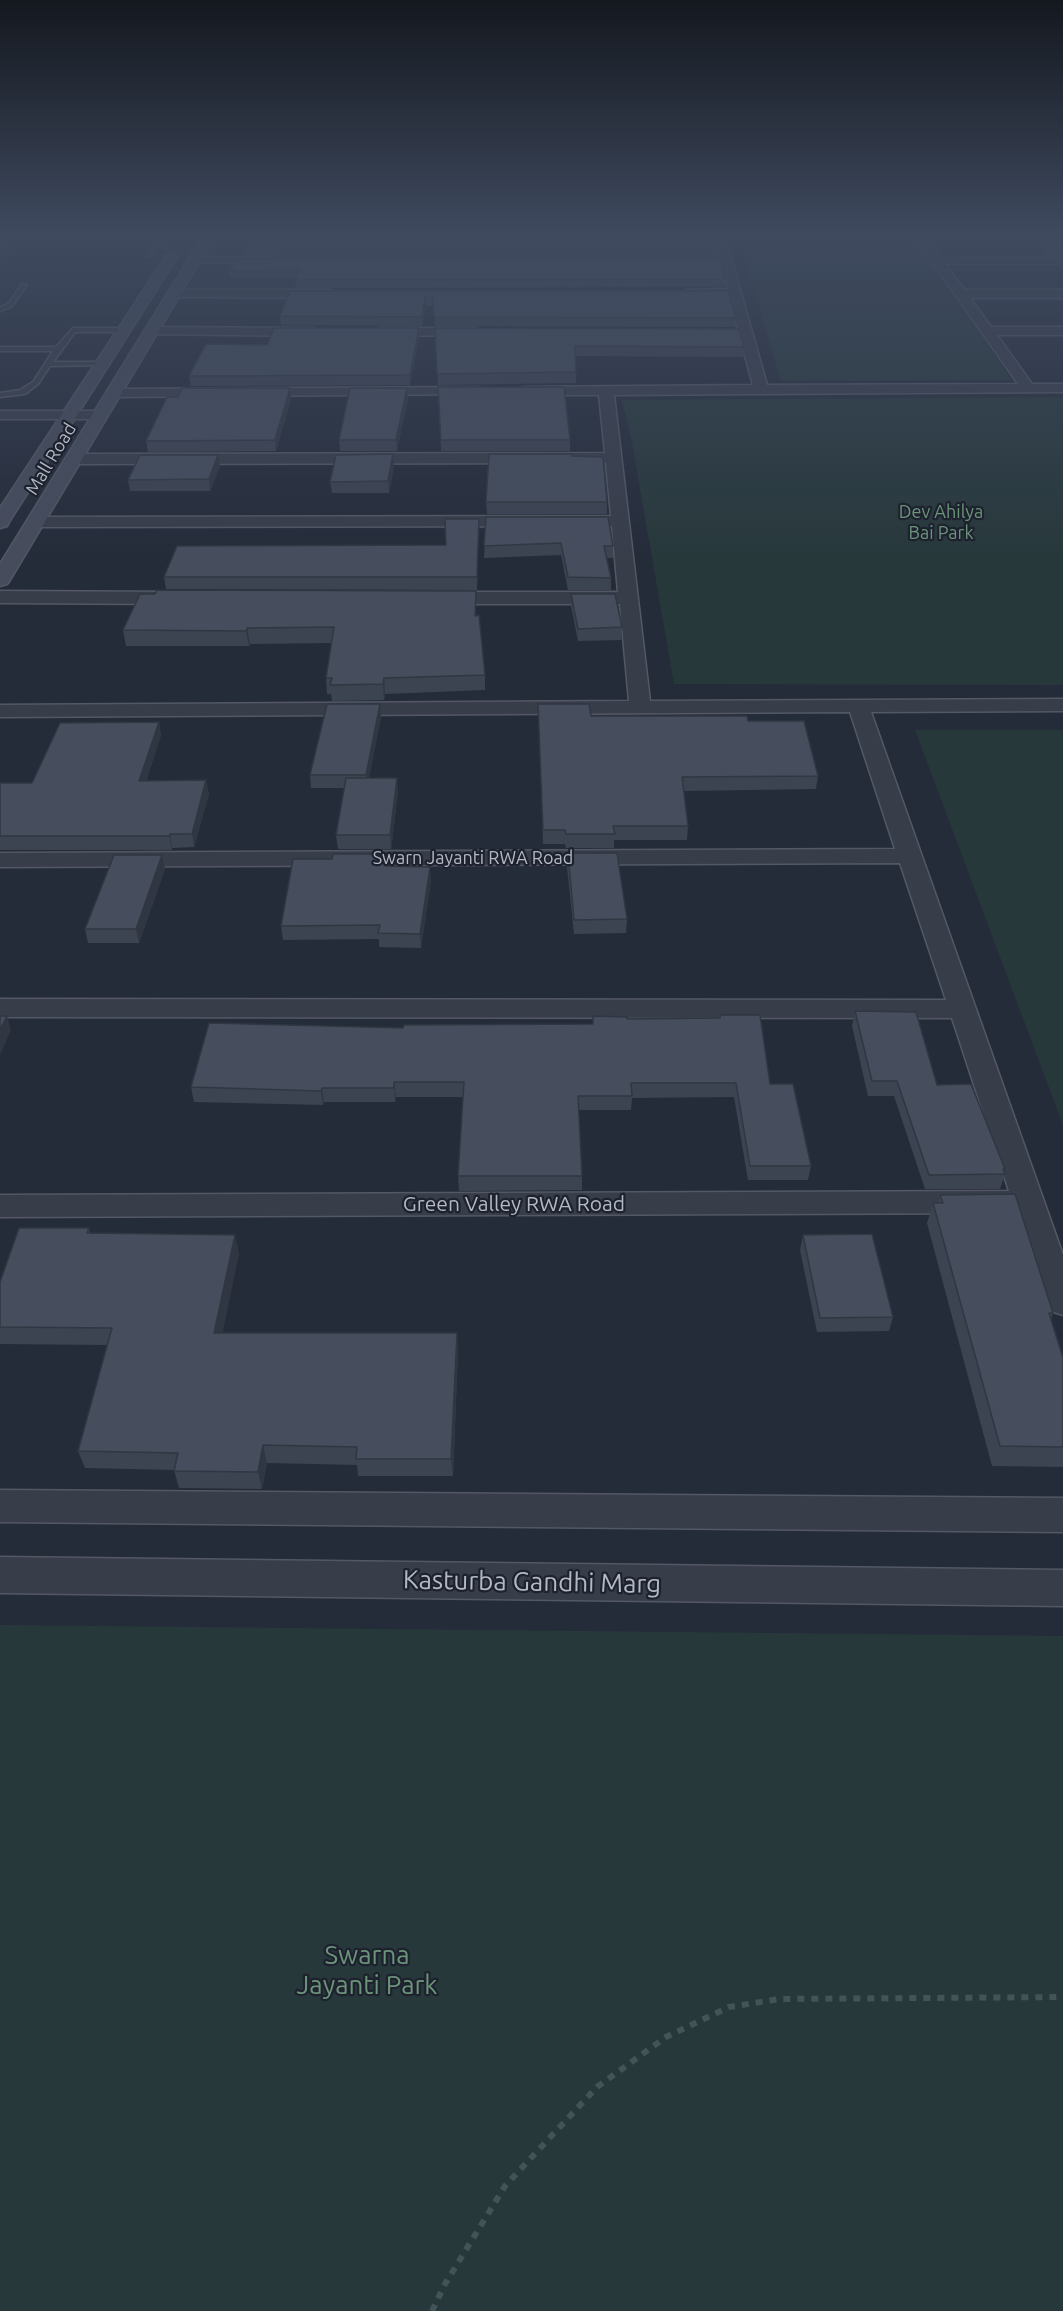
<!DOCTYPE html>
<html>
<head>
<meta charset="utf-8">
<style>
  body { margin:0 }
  canvas { display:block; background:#242b39 }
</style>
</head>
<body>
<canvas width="1063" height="2311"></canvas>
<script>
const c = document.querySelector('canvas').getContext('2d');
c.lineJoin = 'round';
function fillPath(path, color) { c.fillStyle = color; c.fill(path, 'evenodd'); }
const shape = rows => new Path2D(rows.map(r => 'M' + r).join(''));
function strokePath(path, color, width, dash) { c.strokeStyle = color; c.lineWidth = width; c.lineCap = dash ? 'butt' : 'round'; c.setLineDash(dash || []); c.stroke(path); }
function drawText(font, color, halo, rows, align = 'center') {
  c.font = font + ' Ubuntu,sans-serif'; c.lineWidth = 4.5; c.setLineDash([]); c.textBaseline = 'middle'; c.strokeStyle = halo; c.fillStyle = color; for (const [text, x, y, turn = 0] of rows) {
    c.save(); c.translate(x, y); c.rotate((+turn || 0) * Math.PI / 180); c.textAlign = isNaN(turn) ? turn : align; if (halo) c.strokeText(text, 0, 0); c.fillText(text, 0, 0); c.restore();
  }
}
const green = shape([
  [739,236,915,236,1011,380,781,381],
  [1063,397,1063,685,674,684,631,437,622,400],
  [915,730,1063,730,1063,1125],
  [0,1625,1063,1636,1063,2311,0,2311]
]);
const path = shape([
  [432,2311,445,2284,505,2186,597,2087,666,2037,729,2007,779,1999,1063,1997]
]);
const lane = shape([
  [159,236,165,236,151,257,147,257,159,236],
  [22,284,27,285,12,306,0,311,0,307,8,304,22,284],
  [73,328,123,328,126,330,123,332,75,332,53,362,101,362,103,365,50,366,38,384,25,394,0,397,0,393,20,390,33,382,53,351,0,351,0,347,56,347,73,328]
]);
const street = shape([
  [714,236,725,236,767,385,1018,384,914,236,925,236,940,257,1063,258,1063,264,945,264,965,290,1063,290,1063,298,970,298,991,327,1063,327,1063,335,997,335,1032,384,1063,384,1063,392,614,395,650,701,1063,699,1063,711,871,712,1063,1255,1063,1315,1051,1311,1046,1302,1017,1213,0,1217,0,1195,1009,1191,952,1018,0,1017,0,999,946,1000,900,863,0,867,0,853,895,849,850,712,0,717,0,705,629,701,620,604,436,604,429,602,427,598,429,594,436,592,618,592,612,526,35,527,29,526,27,522,29,518,35,517,611,516,606,463,73,464,65,459,73,454,605,453,599,395,523,395,516,391,523,387,753,385,729,297,687,298,681,294,687,290,728,289,714,236],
  [194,257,276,257,282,260,276,263,190,262,188,260,194,257],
  [174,290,330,290,336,294,330,298,170,297,168,294,174,290],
  [151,327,314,328,321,332,314,336,146,334,145,331,151,327],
  [380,328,476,328,483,332,476,336,375,335,373,332,380,328],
  [478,387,483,388,485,391,483,394,114,397,107,393,114,389,478,387],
  [0,411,100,411,107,415,100,419,0,419,0,411],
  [0,591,178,592,185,594,187,598,185,602,178,604,0,603,0,591],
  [0,1490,1063,1498,1063,1532,0,1522,0,1490],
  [0,1557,1063,1570,1063,1606,0,1593,0,1557]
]);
const secondary = shape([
  [203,236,215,236,10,580,7,584,0,586,0,564,203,236],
  [172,252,178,256,9,522,7,526,0,528,0,508,166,256,172,252]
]);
const wall = shape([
  [1043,238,1063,238,1063,256,1049,256,1042,247],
  [246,247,717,247,716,255,247,255],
  [238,258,725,279,724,287,296,288,295,280,296,278,230,278,229,271],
  [1060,258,1063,258,1063,272,1058,266],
  [290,291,728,291,736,318,735,327,435,326,434,306,426,306,422,326,281,325,280,316],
  [419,328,419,338,410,385,191,386,189,376,267,345],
  [435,328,744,347,743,357,575,356,576,383,438,385],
  [438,387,570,440,570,451,441,451],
  [290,388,291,399,276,451,148,452,146,441,178,397],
  [407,388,408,398,397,451,340,451,339,440],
  [218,455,220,466,210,491,130,491,128,480],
  [572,456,607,502,607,514,487,514,486,502],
  [394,466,389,493,332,493,330,482],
  [486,517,613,546,613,558,607,558,611,578,611,590,568,590,561,555,484,558],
  [479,519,477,590,166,589,164,577,446,545],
  [571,594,622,627,621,640,578,641,571,606],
  [476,606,476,616,485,675,485,690,385,694,384,700,332,701,331,694,327,694,326,678,331,643,250,644,249,646,126,646,123,630],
  [380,704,381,717,369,778,398,792,391,849,338,849,336,835,344,788,311,788,310,775],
  [538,704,591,716,818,776,816,789,684,791,688,826,687,840,614,840,614,848,566,848,565,844,543,844],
  [159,722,161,735,146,781,209,794,194,847,172,848,172,850,0,850,0,783,32,783],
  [568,853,627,919,626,933,574,934,567,867],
  [162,855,165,869,139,943,88,943,85,929],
  [389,866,431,881,421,948,379,947,379,939,283,940,281,926],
  [855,1011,937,1085,1005,1169,1004,1172,1005,1174,1000,1189,925,1189,894,1096,868,1096,852,1026],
  [720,1015,770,1084,811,1166,808,1180,748,1180,734,1097,632,1098,631,1110,578,1110,582,1176,582,1190,459,1191,458,1176,463,1097,396,1097,395,1102,324,1102,323,1105,194,1102,191,1087,403,1028,593,1024,593,1016,627,1019,719,1018],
  [940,1195,1053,1313,1051,1319,1063,1358,1063,1467,992,1466,927,1223,933,1203,938,1203],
  [89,1228,90,1233,239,1253,222,1333,457,1333,458,1351,453,1476,358,1476,357,1465,267,1463,262,1489,179,1488,174,1470,85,1468,78,1451,107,1345,0,1344,0,1282],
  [803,1235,893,1317,889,1331,817,1332,800,1250]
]);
const shadedWall = shape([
  [10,236,24,236,25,239,0,266,0,246],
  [425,297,426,306,422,326,422,317],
  [419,328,419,338,410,385,410,375],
  [290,388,291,399,276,451,275,440],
  [407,388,408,398,397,451,396,440],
  [393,454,394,466,389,493,388,481],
  [218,455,220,466,210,491,209,479],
  [479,519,479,530,477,590,477,577],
  [247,628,250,644,249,646,246,631],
  [384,678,385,694,384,700,383,684],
  [380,704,381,717,367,789,366,775],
  [159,722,161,735,142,795,139,781],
  [397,778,398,792,391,849,390,835],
  [206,780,209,794,194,847,192,834],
  [170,834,172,848,172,850,169,836],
  [162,855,165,869,139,943,136,929],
  [430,867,431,881,421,948,420,934],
  [7,1016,11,1030,0,1055,0,1030],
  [394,1082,396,1097,395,1102,394,1088],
  [322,1088,324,1102,323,1105,321,1091],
  [235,1235,239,1253,219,1351,214,1333],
  [457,1333,458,1351,453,1476,451,1459],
  [263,1445,267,1463,262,1489,258,1472]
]);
const building = shape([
  [0,236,10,236,0,246,0,236],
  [254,236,714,236,717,247,246,247,254,236],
  [1043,238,1063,238,1063,248,1051,247,1043,238],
  [238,258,720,258,725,279,295,280,299,270,229,271,238,258],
  [290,291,728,291,736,318,434,317,433,298,425,297,422,317,280,316,290,291],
  [274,328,419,328,410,375,189,376,206,344,267,345,274,328],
  [435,328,739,329,744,347,575,346,576,372,437,374,435,328],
  [438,387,564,387,570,440,441,440,438,387],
  [182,388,290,388,275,440,146,441,167,397,178,397,182,388],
  [350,388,407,388,396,440,339,440,350,388],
  [393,454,388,481,330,482,336,455,393,454],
  [489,454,572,454,572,456,603,457,607,502,486,502,489,454],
  [140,455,218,455,209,479,128,480,140,455],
  [486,517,608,517,613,546,604,546,611,578,568,577,561,543,484,546,486,517],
  [445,519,479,519,477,577,164,577,177,546,446,545,445,519],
  [157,590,476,591,475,616,479,615,485,675,384,678,383,684,330,685,332,678,326,678,334,627,247,628,246,631,123,630,140,594,155,594,157,590],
  [571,594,615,594,622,627,578,629,571,594],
  [327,704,380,704,366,775,310,775,327,704],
  [538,704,589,704,591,716,747,716,748,721,804,721,818,776,682,777,688,826,613,826,615,834,566,834,565,830,543,830,538,704],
  [159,722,139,781,206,780,192,834,170,834,169,836,0,836,0,783,32,783,60,723,159,722],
  [346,778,397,778,390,835,336,835,346,778],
  [568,853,617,853,627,919,574,920,568,853],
  [333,854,388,854,387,866,430,867,420,934,378,933,380,925,281,926,293,859,332,859,333,854],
  [114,855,162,855,136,929,85,929,114,855],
  [855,1011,916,1012,937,1085,971,1084,1005,1169,1003,1169,1005,1174,929,1175,897,1081,872,1081,855,1011],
  [720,1015,760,1015,770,1084,793,1084,811,1166,750,1166,736,1083,631,1083,632,1096,578,1096,582,1176,458,1176,464,1082,394,1082,394,1088,322,1088,321,1091,191,1087,209,1023,403,1028,404,1025,593,1024,593,1016,627,1017,627,1019,720,1018,720,1015],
  [0,1016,7,1016,0,1030,0,1016],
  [1015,1194,1053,1313,1049,1313,1063,1358,1063,1447,1000,1446,933,1203,943,1203,940,1195,1015,1194],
  [19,1228,89,1228,87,1233,235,1235,214,1333,457,1333,451,1459,356,1459,357,1447,263,1445,258,1472,174,1471,178,1453,78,1451,112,1328,0,1327,0,1282,19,1228],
  [872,1234,893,1317,820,1318,803,1235,872,1234]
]);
const farStreetnames = [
  ["Mall Road",51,459,-59],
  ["Swarn Jayanti RWA Road",473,858]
];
const farParknames = [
  ["Dev Ahilya",941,512],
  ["Bai Park",941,533]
];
const streetNames = [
  ["Green Valley RWA Road",514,1204]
];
const nearStreetnames = [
  ["Kasturba Gandhi Marg",532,1582,1]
];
const nearParknames = [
  ["Swarna",367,1955],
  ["Jayanti Park",367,1985]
];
fillPath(green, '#27383b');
strokePath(lane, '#535864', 3);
strokePath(street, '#535864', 3);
strokePath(secondary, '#535864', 3);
strokePath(path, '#445357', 6, [7, 7]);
fillPath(lane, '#383d4a');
fillPath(street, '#383d4a');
fillPath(secondary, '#464c5c');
fillPath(wall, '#3c4351');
fillPath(shadedWall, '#313742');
fillPath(building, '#464e5e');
strokePath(building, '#313742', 1.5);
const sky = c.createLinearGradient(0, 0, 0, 559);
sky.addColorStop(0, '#14181f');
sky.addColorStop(0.42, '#3f4a5f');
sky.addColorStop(1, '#3f4a5f00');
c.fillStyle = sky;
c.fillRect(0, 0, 1063, 559);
drawText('18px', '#b3b8c5', '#1d222e', farStreetnames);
drawText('18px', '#6c947a', '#1d222e', farParknames);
drawText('21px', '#b3b8c5', '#1d222e', streetNames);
drawText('26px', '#b3b8c5', '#1d222e', nearStreetnames);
drawText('26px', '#6c947a', '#1d222e', nearParknames);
</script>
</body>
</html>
